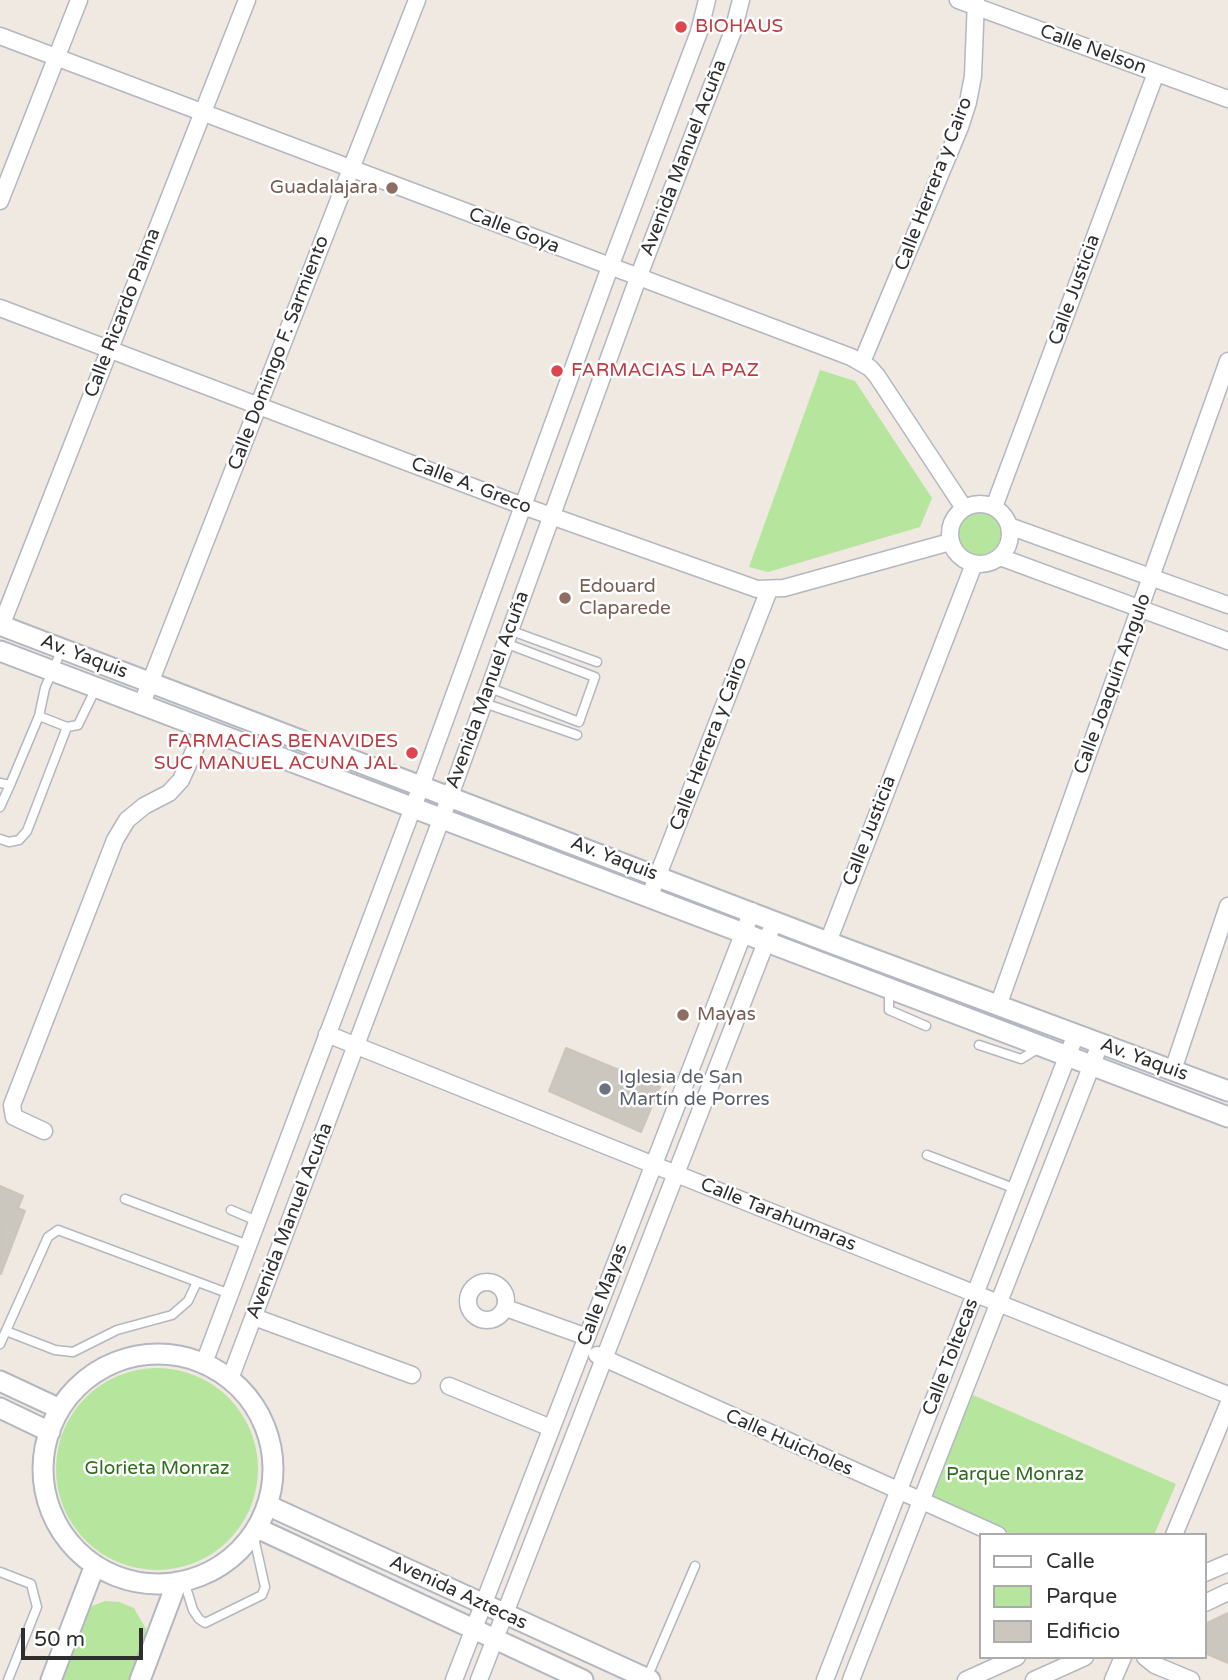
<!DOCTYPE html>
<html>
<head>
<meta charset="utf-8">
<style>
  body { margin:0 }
  #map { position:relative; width:1228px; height:1680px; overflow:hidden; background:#efe9e1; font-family:"Varela Round",sans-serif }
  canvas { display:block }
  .legend { position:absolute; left:979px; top:1533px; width:228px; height:126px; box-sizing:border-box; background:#fff; border:2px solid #ababab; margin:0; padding:9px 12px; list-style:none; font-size:21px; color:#2e2e2e }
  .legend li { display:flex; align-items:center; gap:14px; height:35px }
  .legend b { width:35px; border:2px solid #ababab }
  .scale { position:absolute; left:21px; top:1628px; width:122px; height:32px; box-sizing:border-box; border:4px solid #2e2e2e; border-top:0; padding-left:9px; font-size:21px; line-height:24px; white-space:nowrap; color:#2e2e2e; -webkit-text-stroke:5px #fff; paint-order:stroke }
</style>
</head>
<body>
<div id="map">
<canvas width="1228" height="1680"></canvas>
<ul class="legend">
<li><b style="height:9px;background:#fff"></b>Calle</li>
<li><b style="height:19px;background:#b6e59e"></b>Parque</li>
<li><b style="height:19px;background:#cbc7bf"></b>Edificio</li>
</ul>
<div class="scale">50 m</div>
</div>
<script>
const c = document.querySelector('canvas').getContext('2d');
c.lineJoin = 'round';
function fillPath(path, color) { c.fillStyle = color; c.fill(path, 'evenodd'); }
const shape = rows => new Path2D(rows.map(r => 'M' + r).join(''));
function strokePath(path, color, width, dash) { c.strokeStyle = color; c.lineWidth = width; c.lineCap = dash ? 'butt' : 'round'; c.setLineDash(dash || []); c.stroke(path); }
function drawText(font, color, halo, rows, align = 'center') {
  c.font = font + ' "Varela Round",sans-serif'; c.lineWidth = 5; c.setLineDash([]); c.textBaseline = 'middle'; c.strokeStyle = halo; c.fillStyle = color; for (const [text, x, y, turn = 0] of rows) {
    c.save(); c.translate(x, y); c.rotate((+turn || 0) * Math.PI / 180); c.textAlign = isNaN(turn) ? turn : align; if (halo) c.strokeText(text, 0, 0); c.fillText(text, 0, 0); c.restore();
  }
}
const green = shape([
  [820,370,855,381,932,498,920,527,768,572,749,567],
  '957 533a22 22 0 1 1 44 0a22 22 0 1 1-44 0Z',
  '56 1469a101 101 0 1 1 202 0a101 101 0 1 1-202 0Z',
  [973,1395,1176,1484,1154,1535,1014,1535,928,1497],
  [105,1601,119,1602,134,1608,146,1629,145,1643,131,1680,60,1680,84,1615,92,1606]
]);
const building = shape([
  [566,1048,660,1087,641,1132,549,1091,566,1048],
  [0,1186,23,1196,18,1208,25,1211,1,1274,0,1186],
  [1228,1613,1228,1663,1205,1653,1205,1624,1228,1613]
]);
const service = shape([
  [509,630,597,662],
  [490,688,579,722,595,677,505,643],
  [484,703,577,735],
  [39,716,67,727,78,725,96,688],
  [0,783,10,785,39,716,45,688,62,649],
  [0,807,10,785],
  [0,839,9,842,19,840,27,831,67,727],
  [889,989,889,1010,926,1026],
  [979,1045,1021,1059,1039,1048],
  [927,1155,1016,1189],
  [125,1199,248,1245],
  [231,1210,257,1221],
  [6,1331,55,1350,73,1352,117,1330,172,1315,188,1301,197,1282],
  [0,1344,48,1237,58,1230,230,1294],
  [0,1572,31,1584,37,1607,8,1680],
  [184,1581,193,1610,199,1619,205,1623,262,1595,265,1587,253,1533],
  [647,1678,695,1566]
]);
const minor = shape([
  [958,0,1228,99],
  [0,36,851,357,870,368,877,376,964,508],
  [0,201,79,0],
  [0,308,523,506,757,589,784,588,950,542],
  [862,362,960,127,968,102,973,76,976,0],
  '950 534a30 30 0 1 1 60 0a30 30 0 1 1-60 0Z',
  [994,507,1156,73],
  [1009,526,1228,605],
  [1000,557,1228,641],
  [1,626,247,0],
  [141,706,417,0],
  [649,898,769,590],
  [828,942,974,564],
  [998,1006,1228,361],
  [327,1034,1228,1395],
  [1173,1070,1228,906],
  [44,1131,14,1117,12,1105,115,840,127,820,144,806,169,793,181,780,204,729],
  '468 1301a19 19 0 1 1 38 0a19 19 0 1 1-38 0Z',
  [506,1308,587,1337],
  [254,1317,412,1375],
  [597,1355,998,1535],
  [204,1363,421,786,610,267,699,32,707,0],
  [230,1379,450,796,638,278,733,31,741,0],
  [449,1386,551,1428],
  [1174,1535,1228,1405],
  [1205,1573,1228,1563],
  [1205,1603,1228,1592],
  [1145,1657,1155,1665,1191,1680],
  [454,1680,752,911],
  [479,1680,770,932],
  [825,1680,1076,1034],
  [851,1680,1100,1044],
  [966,1680,1017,1657],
  [1034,1680,1085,1657],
  [1113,1680,1123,1657]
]);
const tertiary = shape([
  [0,625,828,942,1228,1091],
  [0,651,1228,1117],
  '43 1469a115 115 0 1 1 230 0a115 115 0 1 1-230 0Z',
  [0,1381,60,1409],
  [0,1408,50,1432],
  [267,1505,650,1680],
  [257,1528,583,1680],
  [51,1680,95,1565],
  [140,1680,177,1582]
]);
const markers = [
  [681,27,7,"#e0444e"],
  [392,188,7,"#8d6e63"],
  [557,371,7,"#e0444e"],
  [565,598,7,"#8d6e63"],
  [412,753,7,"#e0444e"],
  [683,1015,7,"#8d6e63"],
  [605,1089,7,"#6b7280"]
];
const healthNames = [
  ["BIOHAUS",695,27],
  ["FARMACIAS LA PAZ",571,371],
  ["FARMACIAS BENAVIDES",398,742,"right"],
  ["SUC MANUEL ACUNA JAL",398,764,"right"]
];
const streetNames = [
  ["Calle Nelson",1093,50,20],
  ["Avenida Manuel Acuña",684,158,-69],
  ["Calle Herrera y Cairo",934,184,-69],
  ["Calle Goya",514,231,21],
  ["Calle Justicia",1075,290,-70],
  ["Calle Ricardo Palma",123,313,-69],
  ["Calle Domingo F. Sarmiento",279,353,-69],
  ["Calle A. Greco",471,486,21],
  ["Av. Yaquis",84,657,21],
  ["Calle Joaquín Angulo",1113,684,-70],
  ["Avenida Manuel Acuña",488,690,-70],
  ["Calle Herrera y Cairo",709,744,-69],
  ["Calle Justicia",870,831,-69],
  ["Av. Yaquis",614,859,21],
  ["Av. Yaquis",1144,1060,20],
  ["Calle Tarahumaras",778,1215,22],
  ["Avenida Manuel Acuña",290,1221,-69],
  ["Calle Mayas",603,1295,-69],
  ["Calle Toltecas",951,1357,-69],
  ["Calle Huicholes",789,1443,24],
  ["Avenida Aztecas",458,1593,25]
];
const educationNames = [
  ["Guadalajara",378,188,"right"],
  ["Edouard",579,587],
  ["Claparede",579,609],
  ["Mayas",697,1015]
];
const worshipNames = [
  ["Iglesia de San",619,1078],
  ["Martín de Porres",619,1100]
];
const parkNames = [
  ["Glorieta Monraz",157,1469],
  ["Parque Monraz",1015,1475]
];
fillPath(green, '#b6e59e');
fillPath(building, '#cbc7bf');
strokePath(building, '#cbc5ba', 2);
strokePath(service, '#b4b7c1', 11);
strokePath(minor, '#b4b7c1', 19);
strokePath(tertiary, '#b4b7c1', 23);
strokePath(service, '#fff', 8);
strokePath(minor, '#fff', 16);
strokePath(tertiary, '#fff', 19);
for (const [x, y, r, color] of markers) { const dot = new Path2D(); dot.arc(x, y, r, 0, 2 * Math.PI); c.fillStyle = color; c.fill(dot); strokePath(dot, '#fff', 2.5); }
drawText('19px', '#be3a42', '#fff', healthNames, 'left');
drawText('19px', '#2e2e2e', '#fff', streetNames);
drawText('19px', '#785e54', '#fff', educationNames, 'left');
drawText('19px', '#5b616d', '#fff', worshipNames, 'left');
drawText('19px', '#2c6e1b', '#fff', parkNames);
</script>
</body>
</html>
